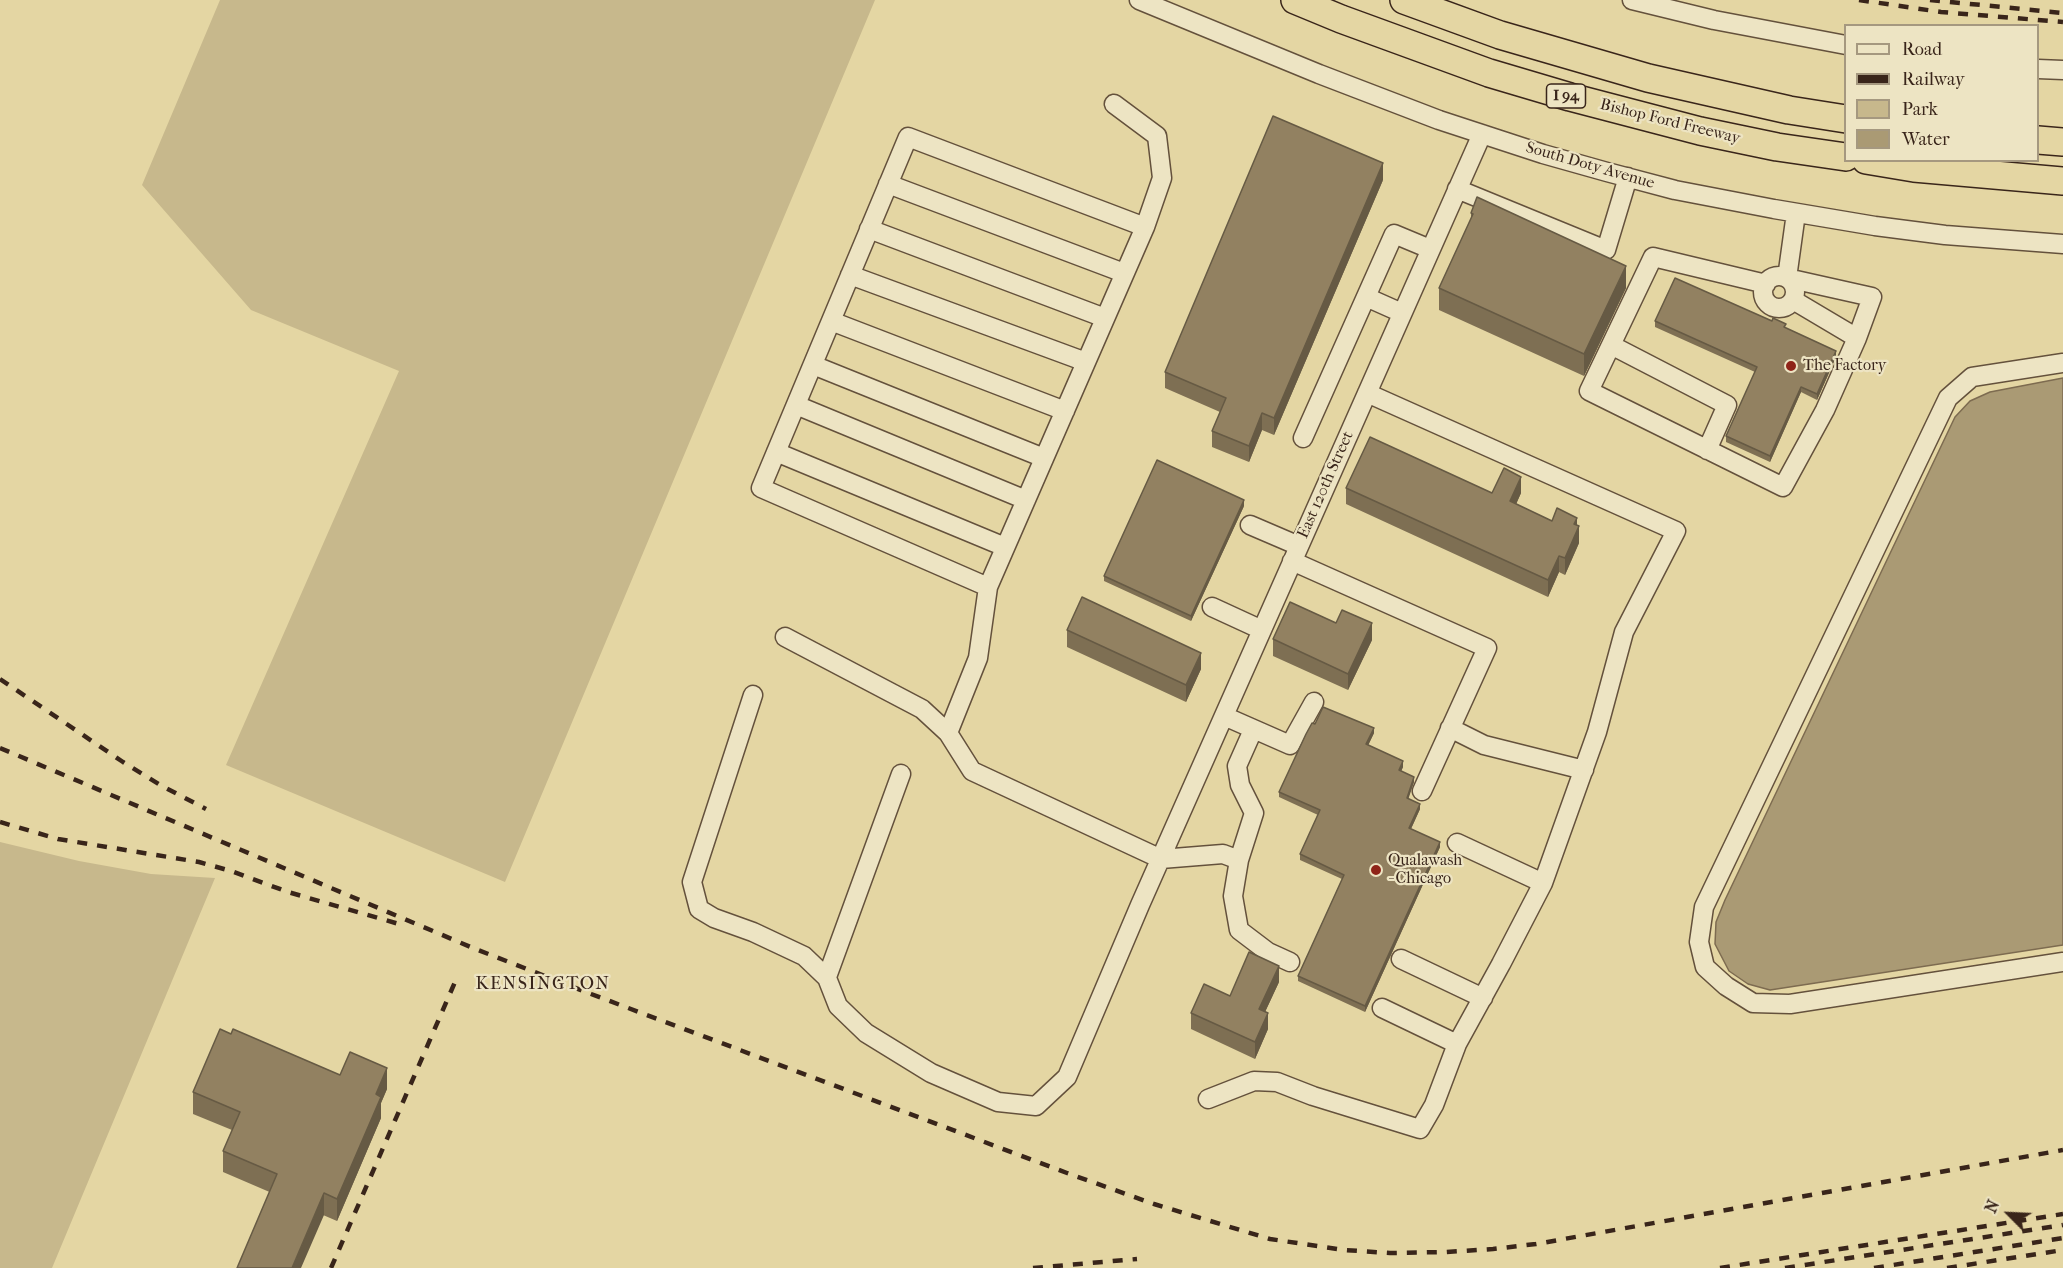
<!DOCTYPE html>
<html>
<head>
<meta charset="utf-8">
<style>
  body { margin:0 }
  #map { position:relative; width:2063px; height:1268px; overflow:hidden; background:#e4d6a3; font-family:"IM FELL French Canon",serif }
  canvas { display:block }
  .legend { position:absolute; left:1844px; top:24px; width:195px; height:138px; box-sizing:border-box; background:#ede4c3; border:2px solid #a5987f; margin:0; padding:8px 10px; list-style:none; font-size:18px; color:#39251a }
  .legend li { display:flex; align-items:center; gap:12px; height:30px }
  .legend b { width:30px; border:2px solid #a5987f }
  .north { position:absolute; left:1979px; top:1184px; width:60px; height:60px; -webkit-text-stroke:4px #ede4c3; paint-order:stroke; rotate:294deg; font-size:16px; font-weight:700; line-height:24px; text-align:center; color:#39251a }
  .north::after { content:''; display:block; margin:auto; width:21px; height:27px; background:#39251a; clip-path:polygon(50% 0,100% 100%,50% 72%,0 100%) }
</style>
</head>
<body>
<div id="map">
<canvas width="2063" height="1268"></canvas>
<ul class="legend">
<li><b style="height:8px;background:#ede4c3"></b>Road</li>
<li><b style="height:8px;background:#39251a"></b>Railway</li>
<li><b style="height:16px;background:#c7b88c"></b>Park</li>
<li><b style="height:16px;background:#aa9a74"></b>Water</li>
</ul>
<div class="north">N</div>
</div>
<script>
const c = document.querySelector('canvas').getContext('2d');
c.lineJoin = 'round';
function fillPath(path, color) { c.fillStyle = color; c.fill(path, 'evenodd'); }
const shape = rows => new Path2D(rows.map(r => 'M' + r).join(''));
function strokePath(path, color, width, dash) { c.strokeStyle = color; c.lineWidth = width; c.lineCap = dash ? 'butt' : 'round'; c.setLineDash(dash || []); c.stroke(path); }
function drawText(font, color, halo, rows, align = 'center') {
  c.font = font + ' "IM FELL French Canon",serif'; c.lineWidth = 4.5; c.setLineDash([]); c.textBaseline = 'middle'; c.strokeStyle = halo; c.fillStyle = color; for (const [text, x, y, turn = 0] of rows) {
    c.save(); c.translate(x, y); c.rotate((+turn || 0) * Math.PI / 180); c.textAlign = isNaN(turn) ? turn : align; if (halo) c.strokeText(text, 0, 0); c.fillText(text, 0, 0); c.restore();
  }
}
const green = shape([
  [220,0,875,0,505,882,226,765,399,371,251,310,142,185],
  [0,842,79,861,151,874,215,878,52,1268,0,1268]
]);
const water = shape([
  [2063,378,2063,945,1770,990,1748,984,1729,971,1715,944,1716,922,1725,900,1955,417,1970,401,1990,392,2063,378]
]);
const minor = shape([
  [1139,0,1319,74,1439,120,1543,154,1607,172,1675,190,1774,209,1875,226,1945,235,2063,244],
  [1632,0,1714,20,1846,45],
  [2038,69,2063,70],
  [888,184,1124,273],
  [1457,189,1606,250,1628,177],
  [869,229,1105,318],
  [850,275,1086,362],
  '1763 292a16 16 0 1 1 32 0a16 16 0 1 1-32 0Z',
  [1766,284,1653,257,1589,391,1783,487,1825,410,1857,338,1872,297,1787,278,1796,213],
  [1366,297,1402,313],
  [1793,300,1857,338],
  [831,321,1065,411],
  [1611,345,1727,405,1707,450],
  [2063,363,1972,377,1948,398,1704,907,1699,942,1705,967,1726,986,1753,1003,1790,1004,2063,962],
  [813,365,1044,458],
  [796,405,1026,500],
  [1303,438,1394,234,1430,249],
  [776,452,1005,547],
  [1250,525,1299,546],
  [1292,561,1487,648,1422,791],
  [988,587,761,488,908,137,1145,227],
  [1212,607,1262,630],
  [785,637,922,709,948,733,972,771,1161,859,1223,854,1239,860],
  [753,695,692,882,699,909,714,918,753,932,804,956,827,978,838,1006,866,1033,931,1073,998,1102,1036,1106,1067,1077,1140,905,1482,134],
  [1224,716,1290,745,1314,702],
  [1450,728,1484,745,1584,770],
  [1253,730,1237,766,1240,785,1254,813,1239,860,1233,896,1239,930,1268,952,1290,962],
  [948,733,978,658,988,587,1145,227,1162,178,1157,136,1114,104],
  [1457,843,1543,883],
  [1401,959,1483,998],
  [827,977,901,774],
  [1382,1008,1457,1044],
  [1208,1099,1254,1081,1277,1082,1313,1096,1420,1129,1434,1105,1457,1044,1501,964,1543,883,1597,732,1624,632,1676,531,1367,393]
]);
const highway = shape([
  [1295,0,1341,19,1489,73,1570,97,1700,131,1777,147,1846,157],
  [1404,0,1500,35,1648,78,1789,110,1846,119],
  [2038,140,2063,142],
  [1866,160,1914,168,2063,181]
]);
const rail = shape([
  [1859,0,1941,12,2063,22],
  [1930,0,2063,13],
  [0,679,123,762,162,786,206,809],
  [0,748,473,948,591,994,1067,1173,1154,1204,1270,1239,1344,1250,1390,1253,1446,1252,1493,1249,1536,1244,2063,1150],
  [0,822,58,839,199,862,231,871,288,892,399,924],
  [331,1268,455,982],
  [1033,1268,1137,1259],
  [1720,1268,2063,1214],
  [1785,1268,2063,1225],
  [1874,1268,2063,1238],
  [1947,1268,2063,1250]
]);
const wall = shape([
  [1383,180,1274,435,1262,430,1249,462,1212,447,1212,431,1220,412,1165,388,1165,372],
  [1471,213,1626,288,1584,376,1439,310,1439,288,1471,220],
  [1655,321,1772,321,1836,357,1817,400,1801,392,1770,462,1726,442,1726,436,1755,372,1655,327],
  [1346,488,1492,493,1521,493,1516,504,1552,521,1577,525,1579,543,1565,575,1559,572,1548,597,1346,504],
  [1244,506,1191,621,1104,581,1104,576],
  [1067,630,1201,669,1186,702,1067,647],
  [1273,639,1372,640,1348,690,1273,656],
  [1315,724,1374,733,1368,745,1403,767,1401,771,1414,782,1408,798,1420,809,1411,829,1440,847,1365,1012,1298,981,1298,976,1342,879,1300,860,1300,854,1318,815,1279,797,1279,792],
  [1279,982,1265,1012,1268,1029,1255,1059,1191,1029,1191,1013,1230,996],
  [387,1089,381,1103,381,1118,337,1221,223,1172,223,1151,232,1130,193,1114,193,1092]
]);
const shadedWall = shape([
  [1383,163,1383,180,1274,435,1274,418],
  [1626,266,1626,288,1584,376,1584,354],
  [1836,351,1836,357,1817,400,1817,394],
  [1801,387,1801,392,1770,462,1770,456],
  [1262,413,1262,430,1249,462,1249,446],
  [1521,477,1521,493,1510,518,1510,501],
  [1244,500,1244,506,1191,621,1191,616],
  [1577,518,1577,531,1579,526,1579,543,1565,575,1565,558,1574,524],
  [1559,556,1559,572,1548,597,1548,580],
  [1372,623,1372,640,1348,690,1348,674],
  [1201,653,1201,669,1186,702,1186,685],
  [1374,728,1374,733,1366,750,1366,744],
  [1403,761,1403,767,1399,776,1399,770],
  [1414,777,1414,782,1407,803,1407,798],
  [1420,804,1420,809,1409,833,1409,828],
  [1440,842,1440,847,1365,1012,1365,1006],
  [1279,966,1279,982,1259,1025,1259,1009],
  [1268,1013,1268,1029,1255,1059,1255,1042],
  [387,1068,387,1089,381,1103,381,1118,337,1221,337,1199,376,1094],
  [324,1193,324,1215,301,1268,292,1268]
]);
const building = shape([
  [1273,116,1383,163,1274,418,1262,413,1249,446,1212,431,1226,398,1165,372,1273,116],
  [1477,197,1626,266,1584,354,1439,288,1473,214,1471,213,1477,197],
  [1675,278,1772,321,1773,318,1786,324,1784,327,1836,351,1817,394,1801,387,1770,456,1726,436,1757,367,1655,321,1675,278],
  [1370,437,1492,493,1504,468,1521,477,1510,501,1552,521,1557,508,1577,518,1574,524,1579,526,1565,558,1559,556,1548,580,1346,488,1370,437],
  [1157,460,1244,500,1191,616,1104,576,1157,460],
  [1082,597,1201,653,1186,685,1067,630,1082,597],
  [1290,602,1336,623,1342,610,1372,623,1348,674,1273,639,1290,602],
  [1323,707,1374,728,1366,744,1403,761,1399,770,1414,777,1407,798,1420,804,1409,828,1440,842,1365,1006,1298,976,1344,875,1300,854,1320,810,1279,792,1306,734,1312,723,1315,724,1323,707],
  [1249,952,1279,966,1259,1009,1268,1013,1255,1042,1191,1013,1204,984,1230,996,1249,952],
  [220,1029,231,1034,233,1029,340,1075,350,1052,387,1068,376,1094,381,1097,337,1199,324,1193,292,1268,237,1268,277,1174,223,1151,240,1112,193,1092,220,1029]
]);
const markers = [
  [1791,366,6,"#8f2418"],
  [1376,870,6,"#8f2418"]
];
const shields = [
  [1566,96,39]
];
const shieldNames = [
  ["I 94",1566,96]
];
const streetNames = [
  ["Bishop Ford Freeway",1670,122,14],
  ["South Doty Avenue",1590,166,16],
  ["East 120th Street",1326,485,-66]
];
const poiNames = [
  ["The Factory",1803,366],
  ["Qualawash",1388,861],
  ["- Chicago",1388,879]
];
const neighbourhoodNames = [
  ["KENSINGTON",543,985]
];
fillPath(green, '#c7b88c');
fillPath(water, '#aa9a74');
strokePath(water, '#7d6b50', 1.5);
strokePath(minor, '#64513c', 21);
strokePath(highway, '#39251a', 30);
strokePath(minor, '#ede4c3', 18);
strokePath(highway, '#e4d6a3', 27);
strokePath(rail, '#39251a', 4.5, [10, 10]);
fillPath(wall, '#7e6f53');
fillPath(shadedWall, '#665a44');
fillPath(building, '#928161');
strokePath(building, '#665a44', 1.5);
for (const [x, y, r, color] of markers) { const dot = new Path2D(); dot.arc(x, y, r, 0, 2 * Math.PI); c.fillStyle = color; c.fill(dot); strokePath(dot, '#ede4c3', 2); }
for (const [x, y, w] of shields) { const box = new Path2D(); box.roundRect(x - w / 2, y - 12, w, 24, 4.5); c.fillStyle = '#ede4c3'; c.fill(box); strokePath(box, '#39251a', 1.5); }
drawText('bold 15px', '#39251a', null, shieldNames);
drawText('16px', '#39251a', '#ede4c3', streetNames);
drawText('16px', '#39251a', '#ede4c3', poiNames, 'left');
c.letterSpacing = '1.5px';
drawText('18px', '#39251a', '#ede4c3', neighbourhoodNames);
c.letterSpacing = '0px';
</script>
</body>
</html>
